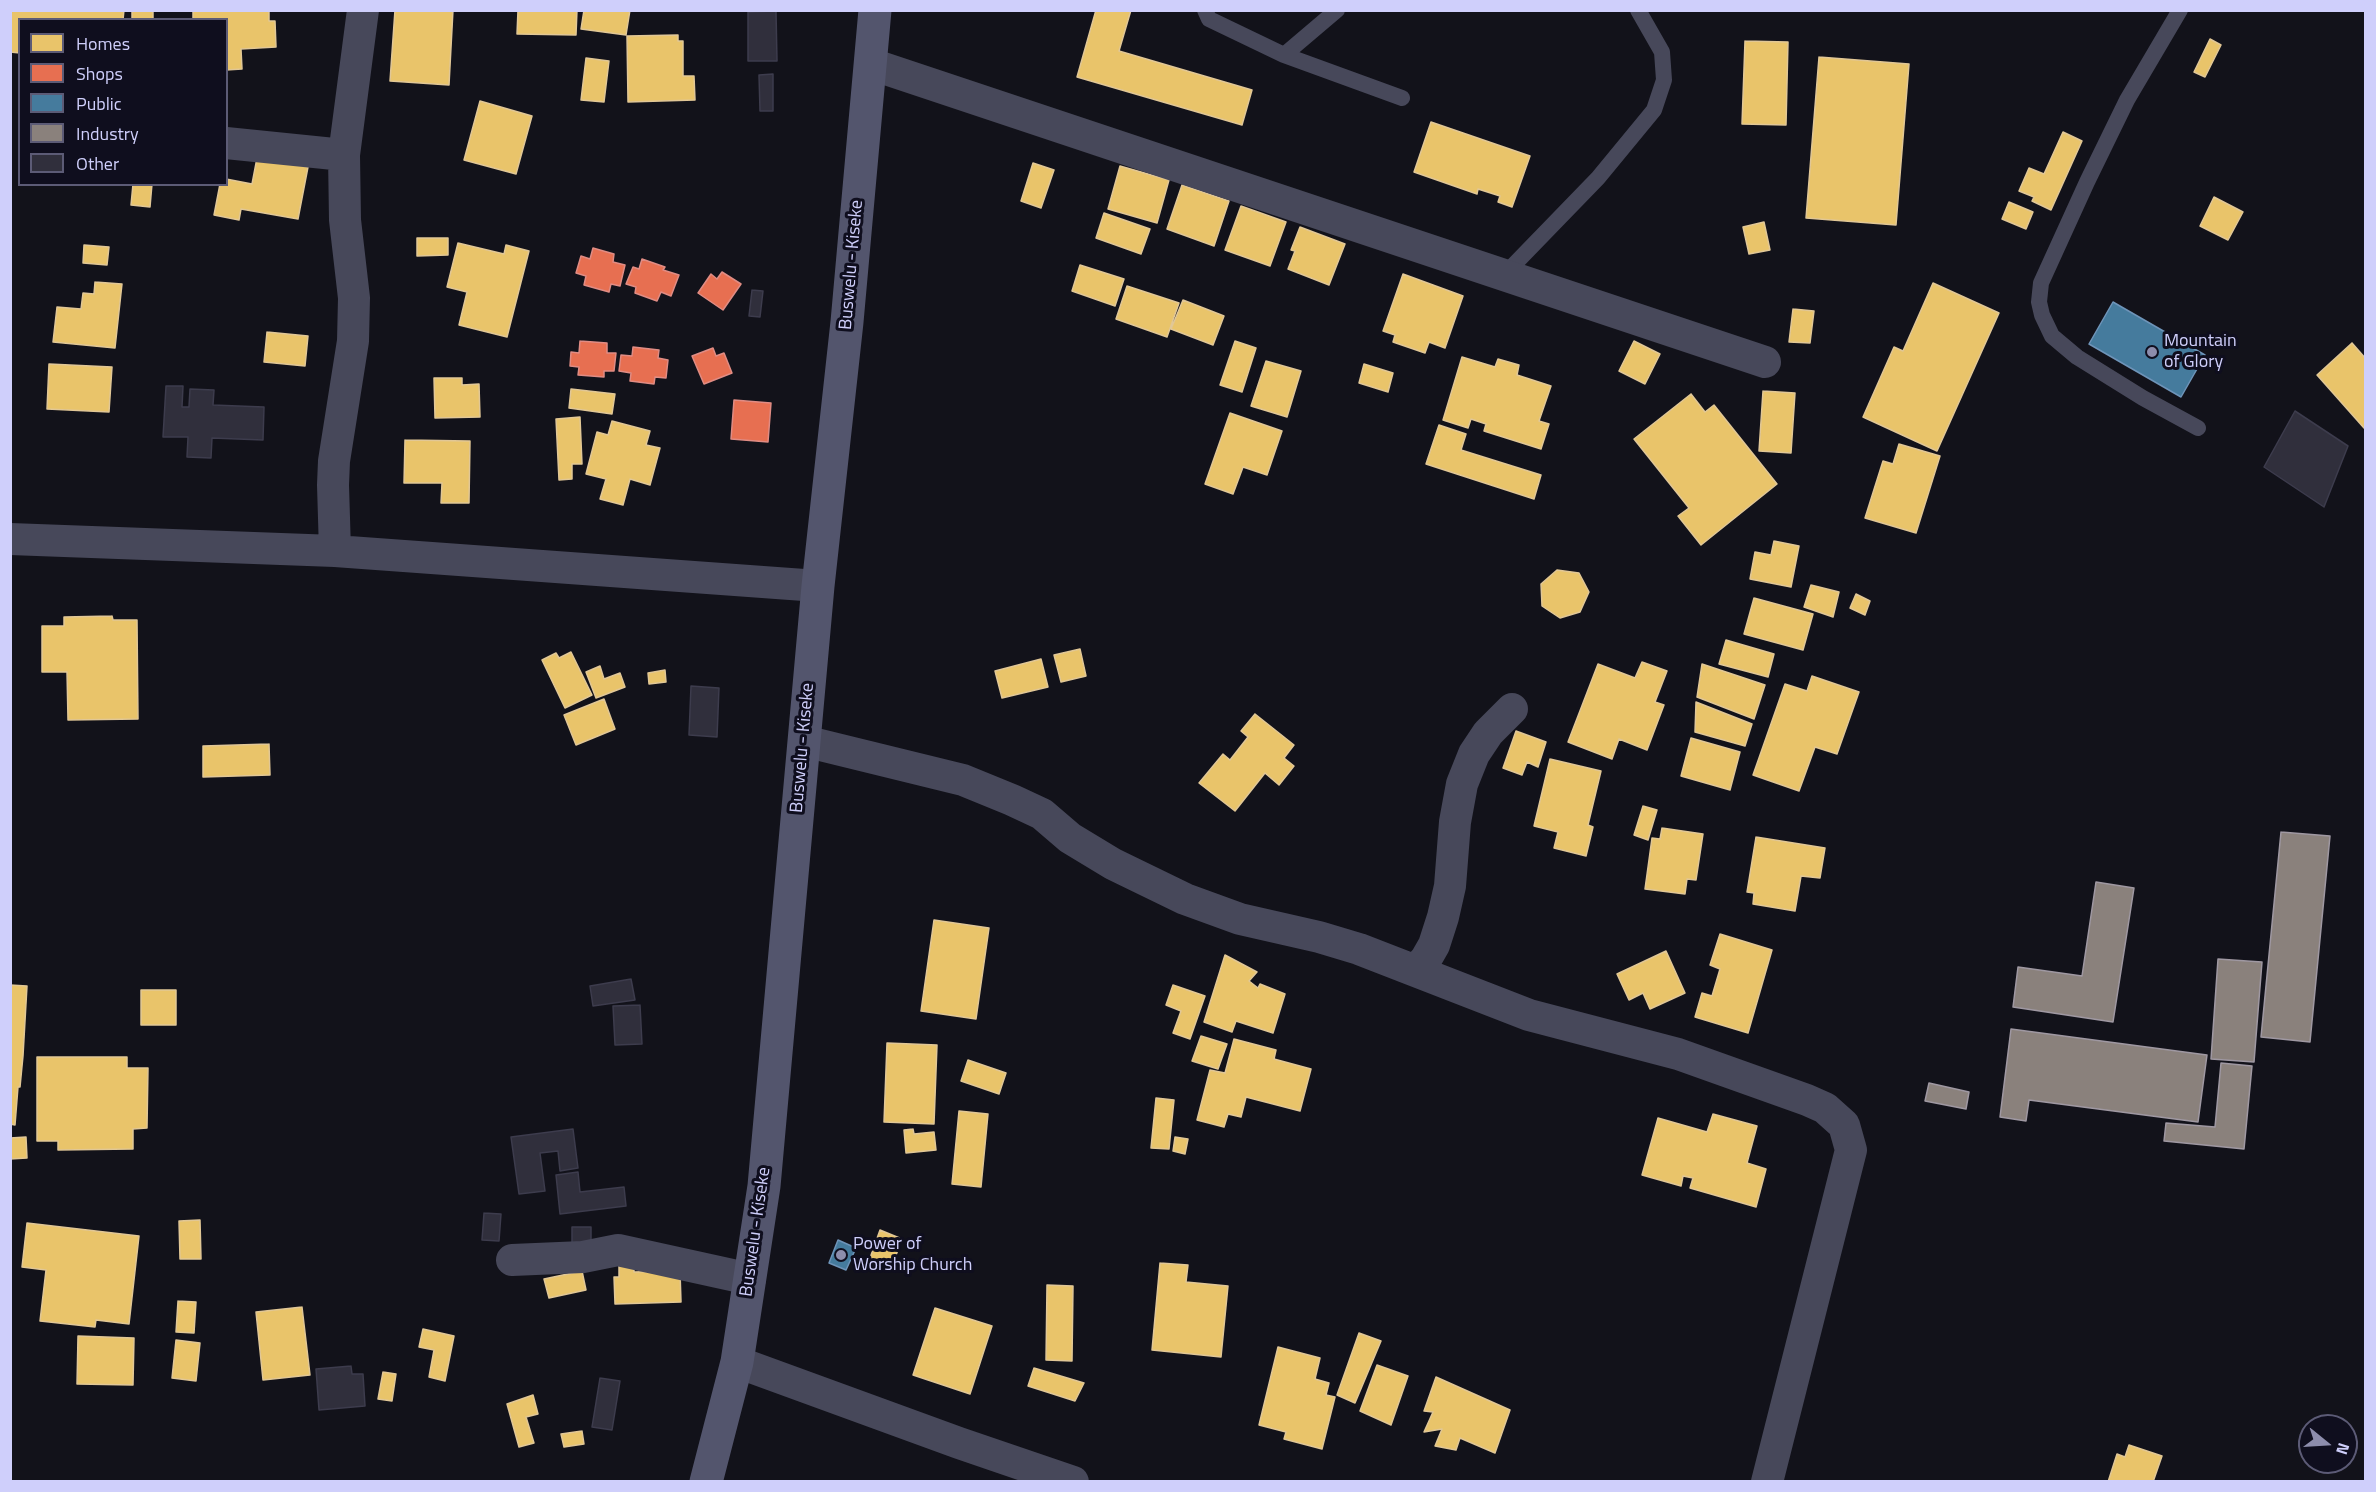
<!DOCTYPE html>
<html>
<head>
<meta charset="utf-8">
<style>
  body { margin:0 }
  #map { position:relative; width:2376px; height:1492px; overflow:hidden; background:#12121a; font-family:"Titillium Web",sans-serif }
  canvas { display:block }
  .frame { position:absolute; inset:0; border:12px solid #cfcffb; pointer-events:none }
  .legend { position:absolute; left:18px; top:18px; width:210px; height:168px; box-sizing:border-box; background:#0f0e1e; border:2px solid #5c5b76; margin:0; padding:8px 10px; list-style:none; font-size:18px; color:#cfcffb }
  .legend li { display:flex; align-items:center; gap:12px; height:30px }
  .legend b { width:30px; border:2px solid #5c5b76 }
  .north { position:absolute; left:2298px; top:1414px; width:60px; height:60px; box-sizing:border-box; background:#0f0e1e; border:2px solid #5c5b76; border-radius:50%; rotate:108deg; font-size:16px; font-weight:700; line-height:24px; text-align:center; color:#cfcffb }
  .north::after { content:''; display:block; margin:auto; width:21px; height:27px; background:#8d8dac; clip-path:polygon(50% 0,100% 100%,50% 72%,0 100%) }
</style>
</head>
<body>
<div id="map">
<canvas width="2376" height="1492"></canvas>
<div class="frame"></div>
<ul class="legend">
<li><b style="height:16px;background:#e9c46a"></b>Homes</li>
<li><b style="height:16px;background:#e76f51"></b>Shops</li>
<li><b style="height:16px;background:#457b9d"></b>Public</li>
<li><b style="height:16px;background:#8a817c"></b>Industry</li>
<li><b style="height:16px;background:#302f3c"></b>Other</li>
</ul>
<div class="north">N</div>
</div>
<script>
const c = document.querySelector('canvas').getContext('2d');
c.lineJoin = 'round';
function fillPath(path, color) { c.fillStyle = color; c.fill(path, 'evenodd'); }
const shape = rows => new Path2D(rows.map(r => 'M' + r).join(''));
function strokePath(path, color, width, dash) { c.strokeStyle = color; c.lineWidth = width; c.lineCap = dash ? 'butt' : 'round'; c.setLineDash(dash || []); c.stroke(path); }
function drawText(font, color, halo, rows, align = 'center') {
  c.font = font + ' "Titillium Web",sans-serif'; c.lineWidth = 6; c.setLineDash([]); c.textBaseline = 'middle'; c.strokeStyle = halo; c.fillStyle = color; for (const [text, x, y, turn = 0] of rows) {
    c.save(); c.translate(x, y); c.rotate((+turn || 0) * Math.PI / 180); c.textAlign = isNaN(turn) ? turn : align; if (halo) c.strokeText(text, 0, 0); c.fillText(text, 0, 0); c.restore();
  }
}
const homes = shape([
  [10,10,124,10,123,20,20,20,20,53,10,52,10,10],
  [132,10,153,10,153,20,132,20,132,10],
  [193,10,269,10,269,21,275,21,276,47,241,49,242,69,226,70,226,20,193,20,193,10],
  [395,10,453,10,449,85,390,81,395,10],
  [518,10,577,10,576,35,517,34,518,10],
  [584,10,630,10,626,35,581,29,584,10],
  [1096,10,1131,10,1119,51,1252,90,1242,125,1077,77,1096,10],
  [678,35,678,41,683,41,683,76,694,76,695,100,628,102,627,36,678,35],
  [2210,39,2221,45,2205,77,2194,72,2210,39],
  [1745,41,1788,42,1786,125,1742,124,1745,41],
  [1819,57,1909,64,1896,225,1806,218,1819,57],
  [586,58,609,61,604,102,581,100,586,58],
  [480,101,532,116,516,174,464,160,480,101],
  [1431,122,1530,156,1512,207,1498,202,1500,196,1478,189,1477,194,1414,172,1431,122],
  [2063,132,2082,141,2051,210,2032,201,2034,197,2019,191,2029,168,2044,174,2063,132],
  [257,158,308,167,298,219,241,209,239,220,214,215,220,184,226,184,226,179,252,184,257,158],
  [1033,163,1054,170,1041,208,1021,201,1033,163],
  [1120,166,1169,180,1157,223,1108,209,1120,166],
  [133,184,152,184,150,207,131,205,133,184],
  [1182,185,1229,201,1214,246,1167,229,1182,185],
  [2214,197,2243,212,2228,240,2200,226,2214,197],
  [2009,202,2033,212,2026,229,2002,219,2009,202],
  [1241,206,1286,222,1270,266,1225,250,1241,206],
  [1104,213,1150,229,1141,254,1096,238,1104,213],
  [1764,222,1770,250,1749,254,1743,227,1764,222],
  [1300,227,1345,244,1329,285,1288,269,1295,251,1291,250,1300,227],
  [417,238,448,238,448,255,417,256,417,238],
  [458,243,504,254,506,245,529,251,507,337,459,325,467,292,447,287,458,243],
  [84,245,109,247,107,265,83,263,84,245],
  [1080,265,1124,279,1115,306,1072,291,1080,265],
  [1403,274,1463,296,1445,348,1429,342,1425,353,1393,342,1395,335,1383,331,1403,274],
  [95,282,122,284,115,348,53,342,57,307,81,309,83,293,94,294,95,282],
  [1933,283,1999,313,1937,451,1863,417,1894,347,1903,351,1933,283],
  [1127,286,1179,303,1167,337,1116,319,1127,286],
  [1183,300,1224,316,1213,345,1171,329,1183,300],
  [1793,309,1814,311,1810,343,1789,342,1793,309],
  [267,332,308,336,305,366,264,362,267,332],
  [1235,341,1256,348,1242,392,1220,385,1235,341],
  [1634,341,1660,354,1645,384,1619,371,1634,341],
  [2352,343,2366,359,2366,427,2364,428,2317,375,2352,343],
  [1462,357,1495,367,1498,359,1519,365,1517,375,1551,386,1539,421,1549,424,1541,449,1484,431,1486,424,1471,419,1468,428,1443,420,1462,357],
  [1266,361,1301,371,1287,417,1251,406,1266,361],
  [49,364,112,367,109,412,47,409,49,364],
  [1364,364,1393,373,1388,392,1359,383,1364,364],
  [434,378,462,378,462,385,479,384,480,417,435,418,434,378],
  [571,389,615,394,612,414,569,408,571,389],
  [1763,391,1795,393,1791,453,1759,451,1763,391],
  [1691,394,1705,412,1714,405,1777,484,1701,545,1678,516,1689,508,1634,439,1691,394],
  [1230,413,1282,431,1267,475,1243,467,1233,494,1205,484,1230,413],
  [580,417,582,464,572,464,572,479,559,480,556,419,580,417],
  [612,421,650,431,646,445,660,448,650,485,630,479,623,505,600,499,606,479,586,474,597,432,608,435,612,421],
  [1439,425,1466,434,1461,450,1541,475,1534,499,1426,464,1439,425],
  [405,440,470,441,469,503,441,503,442,483,404,483,405,440],
  [1899,444,1940,456,1916,533,1865,518,1883,461,1893,464,1899,444],
  [1774,541,1799,546,1791,587,1750,579,1755,552,1771,555,1774,541],
  [1557,570,1579,573,1589,592,1580,612,1560,618,1542,606,1541,584,1557,570],
  [1811,585,1839,592,1833,617,1804,607,1811,585],
  [1856,594,1870,601,1865,615,1850,608,1856,594],
  [1754,598,1813,614,1803,650,1744,634,1754,598],
  [112,616,113,620,137,620,138,719,68,720,67,672,42,672,42,626,64,626,64,617,112,616],
  [1726,640,1774,654,1768,677,1719,664,1726,640],
  [1080,649,1086,676,1061,682,1054,655,1080,649],
  [571,652,592,695,565,708,542,660,556,653,559,658,571,652],
  [1041,659,1048,687,1002,698,995,671,1041,659],
  [1642,662,1667,671,1655,702,1664,705,1647,750,1619,739,1612,759,1568,742,1598,664,1635,678,1642,662],
  [1702,664,1765,685,1754,719,1697,697,1702,664],
  [600,666,604,679,620,673,625,687,596,698,586,672,600,666],
  [665,670,666,682,649,684,648,673,665,670],
  [1812,676,1859,692,1837,754,1815,747,1799,791,1753,775,1785,684,1807,691,1812,676],
  [604,699,615,729,576,745,564,715,604,699],
  [1696,702,1752,724,1745,746,1695,732,1696,702],
  [1255,714,1294,745,1284,758,1294,766,1279,785,1265,773,1235,811,1199,783,1223,754,1230,760,1248,737,1241,731,1255,714],
  [1516,731,1546,742,1538,767,1527,762,1522,775,1503,768,1516,731],
  [1691,738,1740,752,1730,790,1681,776,1691,738],
  [269,744,270,775,203,777,203,746,269,744],
  [1550,759,1601,771,1588,825,1593,827,1586,856,1554,848,1558,832,1534,826,1550,759],
  [1643,806,1657,810,1648,840,1634,835,1643,806],
  [1662,828,1703,834,1696,880,1687,879,1685,894,1645,889,1652,838,1660,839,1662,828],
  [1756,837,1825,848,1820,878,1801,876,1795,911,1753,904,1754,893,1747,892,1756,837],
  [934,920,989,928,976,1019,921,1011,934,920],
  [1720,934,1772,950,1748,1033,1695,1017,1702,993,1712,996,1720,969,1710,965,1720,934],
  [1666,951,1685,993,1650,1009,1643,993,1629,1000,1617,974,1666,951],
  [1225,955,1257,972,1249,981,1258,988,1260,984,1285,994,1273,1033,1236,1021,1232,1032,1204,1022,1225,955],
  [10,985,27,986,23,1056,20,1087,18,1087,15,1125,10,1124,10,985],
  [1173,985,1205,996,1190,1039,1173,1033,1181,1011,1166,1005,1173,985],
  [141,990,176,990,176,1025,141,1025,141,990],
  [1201,1036,1227,1044,1218,1069,1192,1061,1201,1036],
  [1234,1039,1276,1050,1274,1059,1311,1069,1300,1111,1246,1097,1241,1117,1228,1114,1224,1127,1197,1120,1210,1070,1225,1073,1234,1039],
  [887,1043,937,1045,934,1124,884,1122,887,1043],
  [37,1057,127,1057,127,1068,148,1068,147,1128,133,1129,133,1149,58,1150,58,1141,37,1141,37,1057],
  [968,1060,1006,1073,999,1094,961,1081,968,1060],
  [1156,1098,1174,1100,1169,1149,1151,1148,1156,1098],
  [959,1111,988,1114,981,1187,952,1184,959,1111],
  [1713,1114,1757,1126,1747,1163,1766,1169,1756,1207,1690,1188,1693,1178,1683,1176,1681,1186,1642,1175,1658,1118,1707,1132,1713,1114],
  [913,1129,914,1134,934,1132,936,1150,906,1153,904,1130,913,1129],
  [26,1137,27,1158,10,1159,10,1138,26,1137],
  [1175,1137,1188,1139,1185,1154,1173,1151,1175,1137],
  [200,1220,201,1259,180,1259,179,1221,200,1220],
  [27,1223,139,1236,129,1324,96,1320,95,1327,40,1321,46,1270,22,1267,27,1223],
  [880,1230,902,1239,892,1266,870,1258,880,1230],
  [634,1262,634,1272,680,1271,681,1302,615,1304,614,1277,619,1277,619,1263,634,1262],
  [1160,1263,1188,1265,1186,1282,1228,1286,1221,1357,1152,1350,1160,1263],
  [582,1271,586,1290,549,1298,544,1279,582,1271],
  [1047,1285,1073,1286,1072,1361,1046,1360,1047,1285],
  [178,1301,196,1302,194,1333,176,1332,178,1301],
  [302,1307,310,1375,263,1380,256,1312,302,1307],
  [935,1308,992,1326,970,1394,913,1375,935,1308],
  [423,1329,454,1336,445,1381,429,1377,434,1350,419,1347,423,1329],
  [1359,1333,1381,1341,1355,1403,1337,1395,1359,1333],
  [78,1336,134,1338,133,1385,77,1384,78,1336],
  [176,1340,200,1343,196,1381,172,1378,176,1340],
  [1278,1347,1320,1358,1315,1379,1329,1383,1326,1395,1335,1397,1322,1449,1284,1439,1286,1432,1259,1425,1278,1347],
  [1377,1365,1408,1376,1391,1425,1360,1411,1377,1365],
  [1034,1368,1084,1383,1075,1401,1028,1386,1034,1368],
  [383,1372,396,1374,392,1401,378,1399,383,1372],
  [1436,1377,1510,1410,1495,1453,1460,1438,1456,1450,1435,1446,1442,1429,1424,1432,1433,1412,1424,1411,1436,1377],
  [533,1395,538,1414,526,1417,534,1443,519,1447,507,1404,533,1395],
  [582,1431,584,1444,564,1447,561,1434,582,1431],
  [2129,1445,2162,1456,2153,1482,2108,1482,2117,1454,2125,1457,2129,1445]
]);
const shops = shape([
  [593,248,614,254,613,262,625,265,620,286,611,284,609,292,584,285,586,276,576,273,581,256,590,259,593,248],
  [642,259,665,267,663,270,679,275,671,296,661,292,657,301,635,293,636,287,626,284,633,267,639,269,642,259],
  [722,272,741,284,723,310,698,293,711,274,717,279,722,272],
  [580,341,607,343,607,353,616,353,614,371,604,371,604,377,578,375,579,367,570,366,571,352,579,353,580,341],
  [633,347,659,350,658,358,668,360,666,378,655,377,654,384,630,381,631,373,619,371,621,355,632,356,633,347],
  [713,348,716,356,724,353,732,373,704,384,692,356,713,348],
  [734,400,771,403,768,442,731,439,734,400]
]);
const public = shape([
  [2113,302,2205,355,2181,397,2089,344,2113,302],
  [838,1240,856,1248,846,1270,829,1263,838,1240]
]);
const industry = shape([
  [2281,832,2330,836,2310,1042,2261,1037,2281,832],
  [2096,882,2134,888,2113,1022,2013,1007,2018,967,2082,976,2096,882],
  [2218,959,2262,962,2254,1062,2211,1059,2218,959],
  [2011,1029,2207,1055,2198,1122,2029,1100,2026,1121,2000,1117,2011,1029],
  [2221,1063,2252,1066,2244,1149,2164,1141,2166,1123,2215,1127,2221,1063],
  [1929,1083,1969,1092,1966,1109,1925,1101,1929,1083]
]);
const building = shape([
  [776,11,777,61,748,61,748,12,776,11],
  [773,74,773,111,760,111,759,75,773,74],
  [752,290,763,291,760,317,749,316,752,290],
  [166,386,183,386,182,407,189,407,190,389,214,390,213,405,264,407,263,440,212,438,211,458,187,457,188,437,163,437,166,386],
  [2295,411,2348,446,2324,507,2264,467,2295,411],
  [691,686,719,688,717,737,689,735,691,686],
  [631,979,635,1000,593,1006,590,986,631,979],
  [640,1005,642,1044,615,1045,613,1006,640,1005],
  [573,1129,578,1168,560,1171,558,1151,540,1153,545,1191,519,1194,511,1137,573,1129],
  [578,1172,580,1192,624,1187,626,1206,560,1214,556,1175,578,1172],
  [484,1213,501,1214,499,1241,482,1240,484,1213],
  [572,1227,591,1227,591,1249,572,1249,572,1227],
  [351,1366,352,1374,363,1374,365,1406,319,1410,316,1369,351,1366],
  [600,1378,620,1381,612,1430,592,1427,600,1378]
]);
const service = shape([
  [1205,10,1209,19,1284,55,1402,98],
  [2180,10,2127,100,2087,182,2041,283,2039,302,2042,315,2052,336,2077,357,2143,398,2198,428],
  [1284,55,1337,10],
  [1504,275,1598,178,1654,110,1664,80,1662,52,1638,10]
]);
const minor = shape([
  [871,64,1765,362],
  [226,143,344,155],
  [10,539,335,551,818,586],
  [335,551,333,485,334,461,353,341,354,298,345,220,344,155,363,10],
  [804,741,963,780,1012,800,1042,814,1070,838,1113,864,1185,899,1240,919,1319,937,1359,949,1529,1015,1678,1054,1807,1100,1825,1108,1844,1125,1851,1150,1767,1482],
  [1416,970,1426,959,1434,945,1443,917,1450,886,1455,822,1462,784,1474,754,1488,733,1512,709],
  [512,1260,583,1257,618,1250,750,1279],
  [737,1362,959,1443,1073,1482]
]);
const secondary = shape([
  [706,1482,737,1362,764,1186,818,586,847,322,875,10]
]);
const markers = [
  [2152,352,6,"#8d8dac"],
  [841,1255,6,"#8d8dac"]
];
const streetNames = [
  ["Buswelu - Kiseke",852,265,-85],
  ["Buswelu - Kiseke",803,748,-85],
  ["Buswelu - Kiseke",756,1232,-82]
];
const poiNames = [
  ["Mountain",2164,342],
  ["of Glory",2164,363],
  ["Power of",853,1245],
  ["Worship Church",853,1266]
];
fillPath(homes, '#e9c46a');
strokePath(homes, '#e1c796', 1.5);
fillPath(shops, '#e76f51');
strokePath(shops, '#e08c84', 1.5);
fillPath(public, '#457b9d');
strokePath(public, '#6e94b9', 1.5);
fillPath(industry, '#8a817c');
strokePath(industry, '#9f98a2', 1.5);
fillPath(building, '#302f3c');
strokePath(building, '#3d3c4d', 1.5);
strokePath(service, '#47485a', 16);
strokePath(minor, '#47485a', 32);
strokePath(secondary, '#53556d', 33);
for (const [x, y, r, color] of markers) { const dot = new Path2D(); dot.arc(x, y, r, 0, 2 * Math.PI); c.fillStyle = color; c.fill(dot); strokePath(dot, '#0f0e1e', 2); }
drawText('18px', '#cfcffb', '#0f0e1e', streetNames);
drawText('18px', '#cfcffb', '#0f0e1e', poiNames, 'left');
</script>
</body>
</html>
